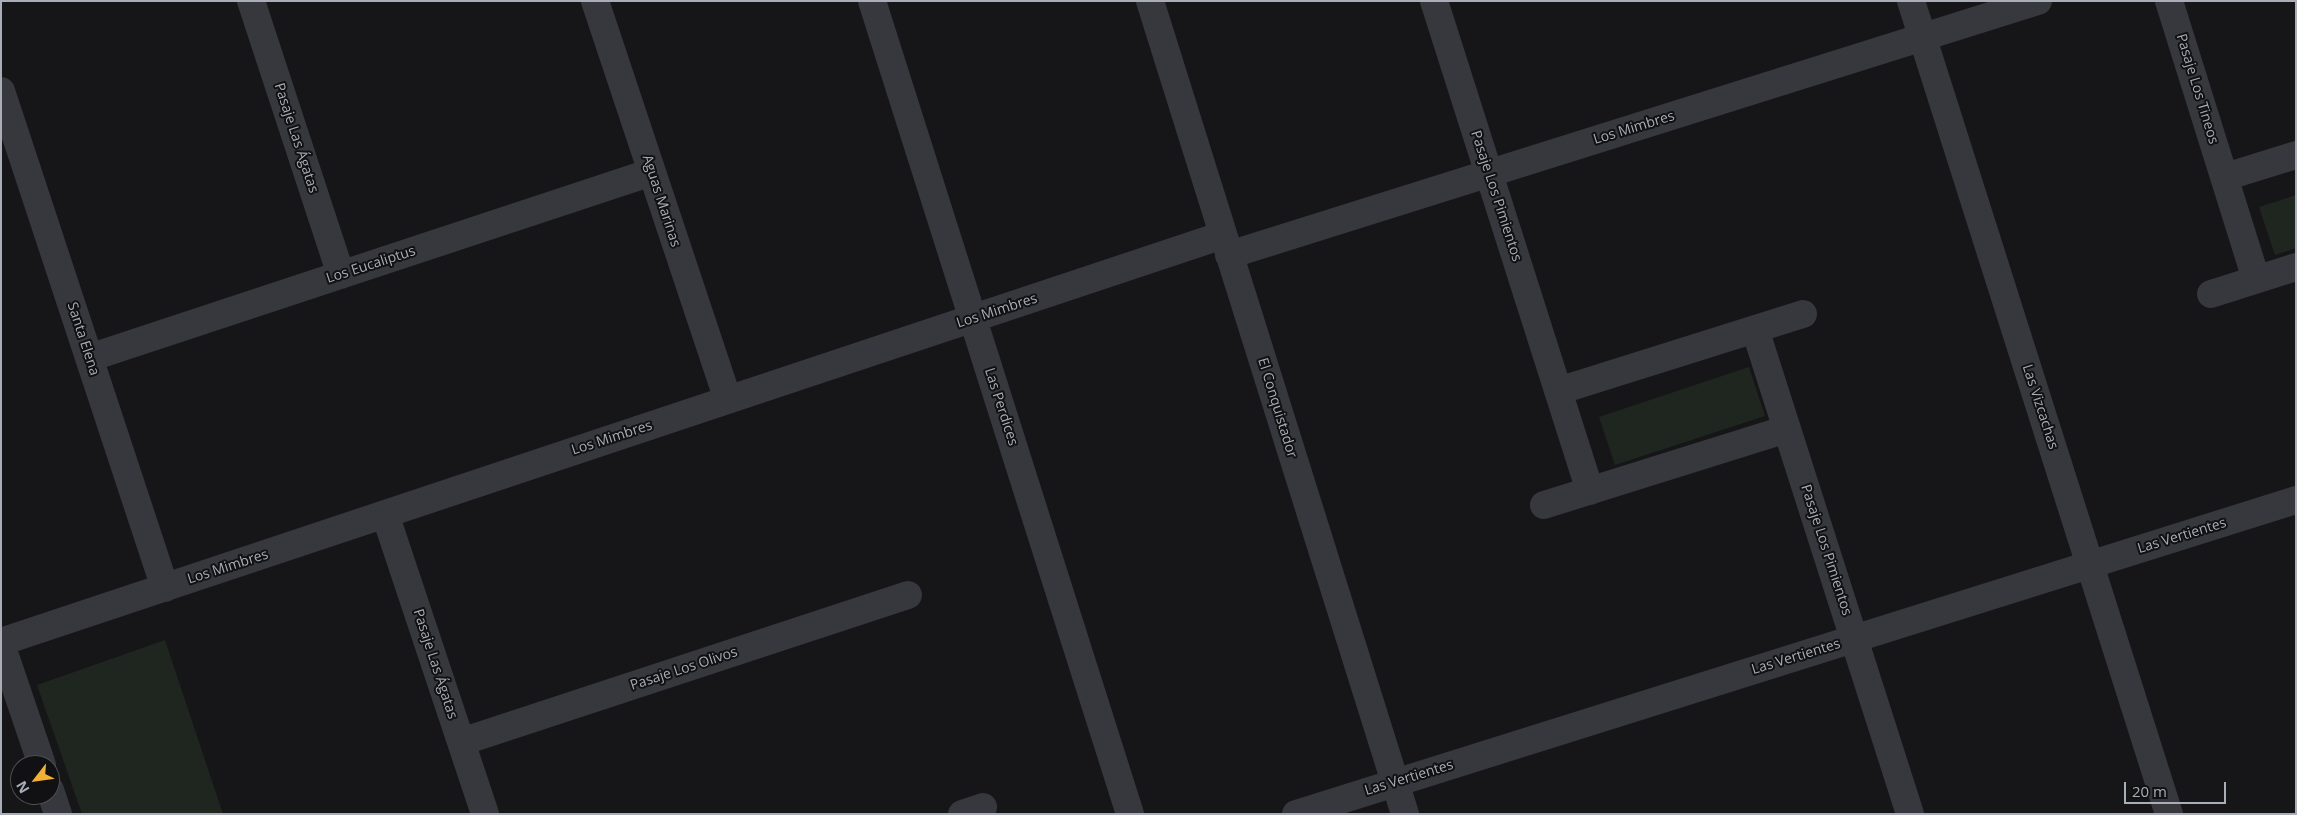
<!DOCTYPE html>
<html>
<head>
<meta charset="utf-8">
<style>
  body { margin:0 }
  #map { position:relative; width:2297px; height:815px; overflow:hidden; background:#161618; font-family:"Open Sans",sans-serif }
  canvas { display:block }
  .frame { position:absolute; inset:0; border:2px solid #a8adb8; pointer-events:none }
  .north { position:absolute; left:10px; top:755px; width:50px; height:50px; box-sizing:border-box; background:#111113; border:1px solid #4d4f55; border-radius:50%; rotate:240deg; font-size:14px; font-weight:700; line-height:20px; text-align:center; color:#a8adb8 }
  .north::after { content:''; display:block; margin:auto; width:18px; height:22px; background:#f2b134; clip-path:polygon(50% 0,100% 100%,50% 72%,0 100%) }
  .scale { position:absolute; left:2124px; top:782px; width:102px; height:22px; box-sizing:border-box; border:2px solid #a8adb8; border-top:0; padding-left:6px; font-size:15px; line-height:18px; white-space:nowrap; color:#a8adb8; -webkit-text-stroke:4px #111113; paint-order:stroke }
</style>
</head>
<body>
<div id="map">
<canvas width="2297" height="815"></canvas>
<div class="frame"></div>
<div class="north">N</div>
<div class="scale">20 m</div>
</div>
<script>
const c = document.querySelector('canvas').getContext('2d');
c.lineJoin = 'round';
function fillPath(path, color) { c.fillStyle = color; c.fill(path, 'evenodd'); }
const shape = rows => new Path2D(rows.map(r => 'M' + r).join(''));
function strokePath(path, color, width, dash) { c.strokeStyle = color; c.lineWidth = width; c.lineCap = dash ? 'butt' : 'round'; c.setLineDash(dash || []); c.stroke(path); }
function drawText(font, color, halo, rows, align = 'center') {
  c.font = font + ' "Open Sans",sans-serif'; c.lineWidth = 4; c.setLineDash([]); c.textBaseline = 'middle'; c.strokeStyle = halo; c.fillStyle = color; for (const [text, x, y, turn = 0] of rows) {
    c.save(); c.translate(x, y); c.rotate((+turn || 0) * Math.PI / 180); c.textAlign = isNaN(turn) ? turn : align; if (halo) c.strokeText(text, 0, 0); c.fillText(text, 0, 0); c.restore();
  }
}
const green = shape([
  [2296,195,2296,248,2275,255,2259,207],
  [1749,367,1765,416,1615,465,1599,417],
  [165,640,223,814,82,814,37,685]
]);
const minor = shape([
  [251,1,341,275],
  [595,1,728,400],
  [872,1,1130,814],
  [1150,1,1405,814],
  [1434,1,1590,491],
  [1911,1,2169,814],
  [2169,1,2256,279],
  [1,91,165,588],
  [2225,177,2296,155],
  [1229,255,2038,1],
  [2211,294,2296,267],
  [1755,329,1910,814],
  [89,358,652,172],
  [1558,391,1803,314],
  [1544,505,1787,429],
  [385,514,485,814],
  [1,642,1223,235],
  [1,644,42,765],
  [461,742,908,595],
  [50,790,58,814],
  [962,814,983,807],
  [1296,814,2296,500]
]);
const streetNames = [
  ["Pasaje Los Tineos",2197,89,73],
  ["Los Mimbres",1634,128,-17],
  ["Pasaje Las Ágatas",296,138,72],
  ["Pasaje Los Pimientos",1496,196,72],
  ["Aguas Marinas",661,201,72],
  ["Los Eucaliptus",371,265,-18],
  ["Los Mimbres",997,311,-18],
  ["Santa Elena",83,339,72],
  ["Las Perdices",1001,407,72],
  ["Las Vizcachas",2040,407,72],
  ["El Conquistador",1277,408,73],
  ["Los Mimbres",612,438,-18],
  ["Las Vertientes",2182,536,-17],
  ["Pasaje Los Pimientos",1826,550,72],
  ["Los Mimbres",228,567,-18],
  ["Las Vertientes",1796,657,-17],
  ["Pasaje Las Ágatas",435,664,72],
  ["Pasaje Los Olivos",684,669,-18],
  ["Las Vertientes",1409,778,-17]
];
fillPath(green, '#1e261f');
strokePath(minor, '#37383d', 28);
drawText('14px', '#a8adb8', '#111113', streetNames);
</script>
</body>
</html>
